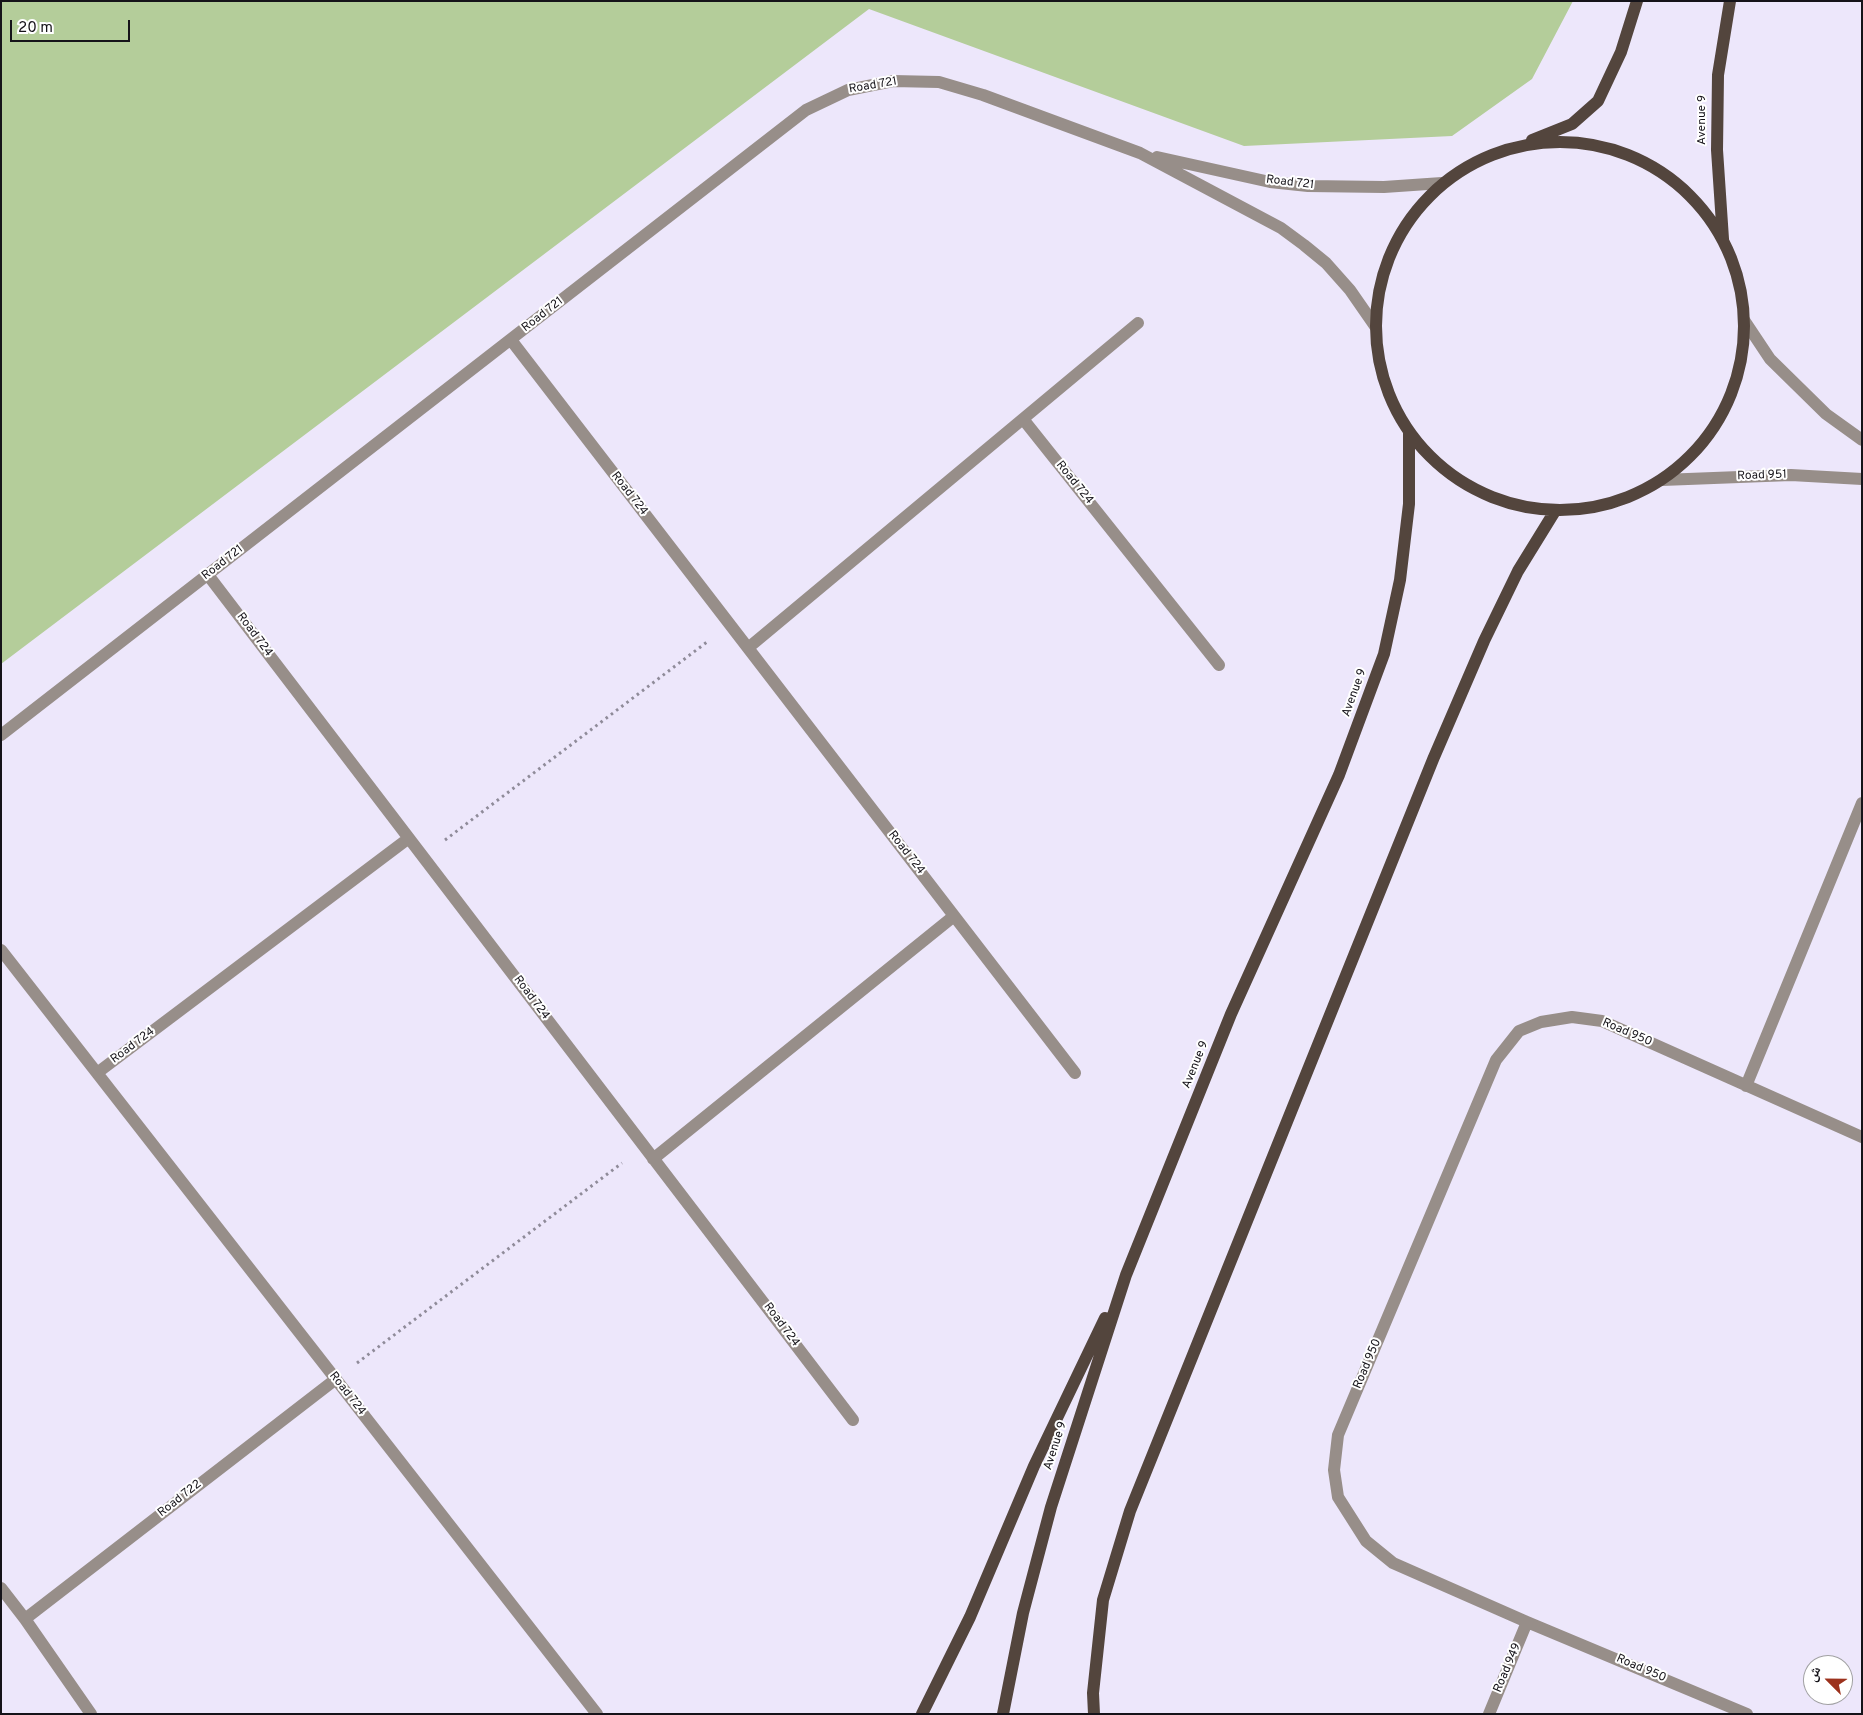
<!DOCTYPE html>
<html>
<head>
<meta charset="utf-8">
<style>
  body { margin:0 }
  #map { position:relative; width:1863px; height:1715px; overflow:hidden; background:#ede7fb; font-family:Overpass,"Noto Naskh Arabic",sans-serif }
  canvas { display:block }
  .frame { position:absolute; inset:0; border:2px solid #151319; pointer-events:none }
  .north { position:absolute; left:1803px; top:1655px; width:50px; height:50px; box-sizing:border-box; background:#fff; border:1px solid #a1a1a3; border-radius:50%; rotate:293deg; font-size:14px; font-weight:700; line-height:20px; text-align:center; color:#151319 }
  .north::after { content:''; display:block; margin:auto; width:18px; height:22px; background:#9c321d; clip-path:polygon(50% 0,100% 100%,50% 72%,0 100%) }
  .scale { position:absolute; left:10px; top:20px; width:120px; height:22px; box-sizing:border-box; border:2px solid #151319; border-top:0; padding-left:6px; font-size:15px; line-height:18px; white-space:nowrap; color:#151319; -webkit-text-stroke:4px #fff; paint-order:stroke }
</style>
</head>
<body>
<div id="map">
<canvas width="1863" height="1715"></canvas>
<div class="frame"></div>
<div class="north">ش</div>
<div class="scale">20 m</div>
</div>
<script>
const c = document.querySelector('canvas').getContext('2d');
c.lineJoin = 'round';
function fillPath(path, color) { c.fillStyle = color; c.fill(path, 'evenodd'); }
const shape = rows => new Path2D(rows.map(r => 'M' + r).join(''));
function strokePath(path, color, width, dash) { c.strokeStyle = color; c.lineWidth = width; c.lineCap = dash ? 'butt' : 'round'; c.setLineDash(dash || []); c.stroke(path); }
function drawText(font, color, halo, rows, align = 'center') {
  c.font = font + ' Overpass,sans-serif'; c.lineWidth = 4; c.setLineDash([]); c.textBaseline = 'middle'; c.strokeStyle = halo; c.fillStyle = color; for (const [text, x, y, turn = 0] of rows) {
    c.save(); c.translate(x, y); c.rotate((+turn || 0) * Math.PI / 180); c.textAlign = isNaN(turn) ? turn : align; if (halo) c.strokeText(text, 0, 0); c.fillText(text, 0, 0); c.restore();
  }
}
const green = shape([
  [1,1,1573,1,1532,79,1452,136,1244,146,869,9,1,664]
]);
const path = shape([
  [445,840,707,642],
  [357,1363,622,1163]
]);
const minor = shape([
  [1157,157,1270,182,1308,186,1384,187,1442,183],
  [1744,320,1770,359,1826,414,1862,440],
  [511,340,1075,1073],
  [1023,419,1219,665],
  [1662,480,1791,475,1862,479],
  [208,575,853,1420],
  [748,648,1138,323],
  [1,735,806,110,848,90,893,81,939,82,983,95,1140,153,1281,228,1304,245,1326,263,1350,290,1375,326],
  [1,950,597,1714],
  [97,1073,409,838],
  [1746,1086,1862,803],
  [653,1159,954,916],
  [1,1588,25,1619,91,1714],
  [25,1619,336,1379],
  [1489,1714,1527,1622],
  [1747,1714,1527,1622,1393,1563,1366,1541,1338,1497,1334,1470,1338,1435,1496,1060,1519,1031,1541,1022,1572,1017,1602,1021,1862,1137]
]);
const major = shape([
  [1532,140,1572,124,1598,101,1621,52,1637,1],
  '1376 326a184 184 0 1 1 368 0a184 184 0 1 1-368 0Z',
  [1723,239,1717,150,1718,75,1730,1],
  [922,1714,970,1617,1034,1466,1105,1318],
  [1003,1714,1023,1613,1051,1507,1126,1275,1231,1014,1339,775,1384,654,1400,580,1409,504,1409,432],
  [1094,1714,1093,1693,1103,1600,1130,1511,1434,757,1484,641,1518,571,1555,511]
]);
const streetNames = [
  ["Road 721",873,86,-10],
  ["Avenue 9",1703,120,-90],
  ["Road 721",1290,183,7],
  ["Road 721",543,315,-38],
  ["Road 951",1762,476,-2],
  ["Road 724",1074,483,51],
  ["Road 724",629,494,52],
  ["Road 721",223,563,-38],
  ["Road 724",254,635,53],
  ["Avenue 9",1355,693,-70],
  ["Road 724",906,853,52],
  ["Road 724",531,998,53],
  ["Road 950",1627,1033,23],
  ["Road 724",133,1046,-37],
  ["Avenue 9",1196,1065,-68],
  ["Road 724",781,1325,53],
  ["Road 950",1368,1364,-67],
  ["Road 724",347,1394,52],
  ["Avenue 9",1056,1446,-72],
  ["Road 722",180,1499,-38],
  ["Road 949",1508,1668,-67],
  ["Road 950",1641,1669,23]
];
fillPath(green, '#b4cd9a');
strokePath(path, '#8f8b99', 3, [2.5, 4]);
strokePath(minor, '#978e89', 12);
strokePath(major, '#53453d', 12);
drawText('12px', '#151319', '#fff', streetNames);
</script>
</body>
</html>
